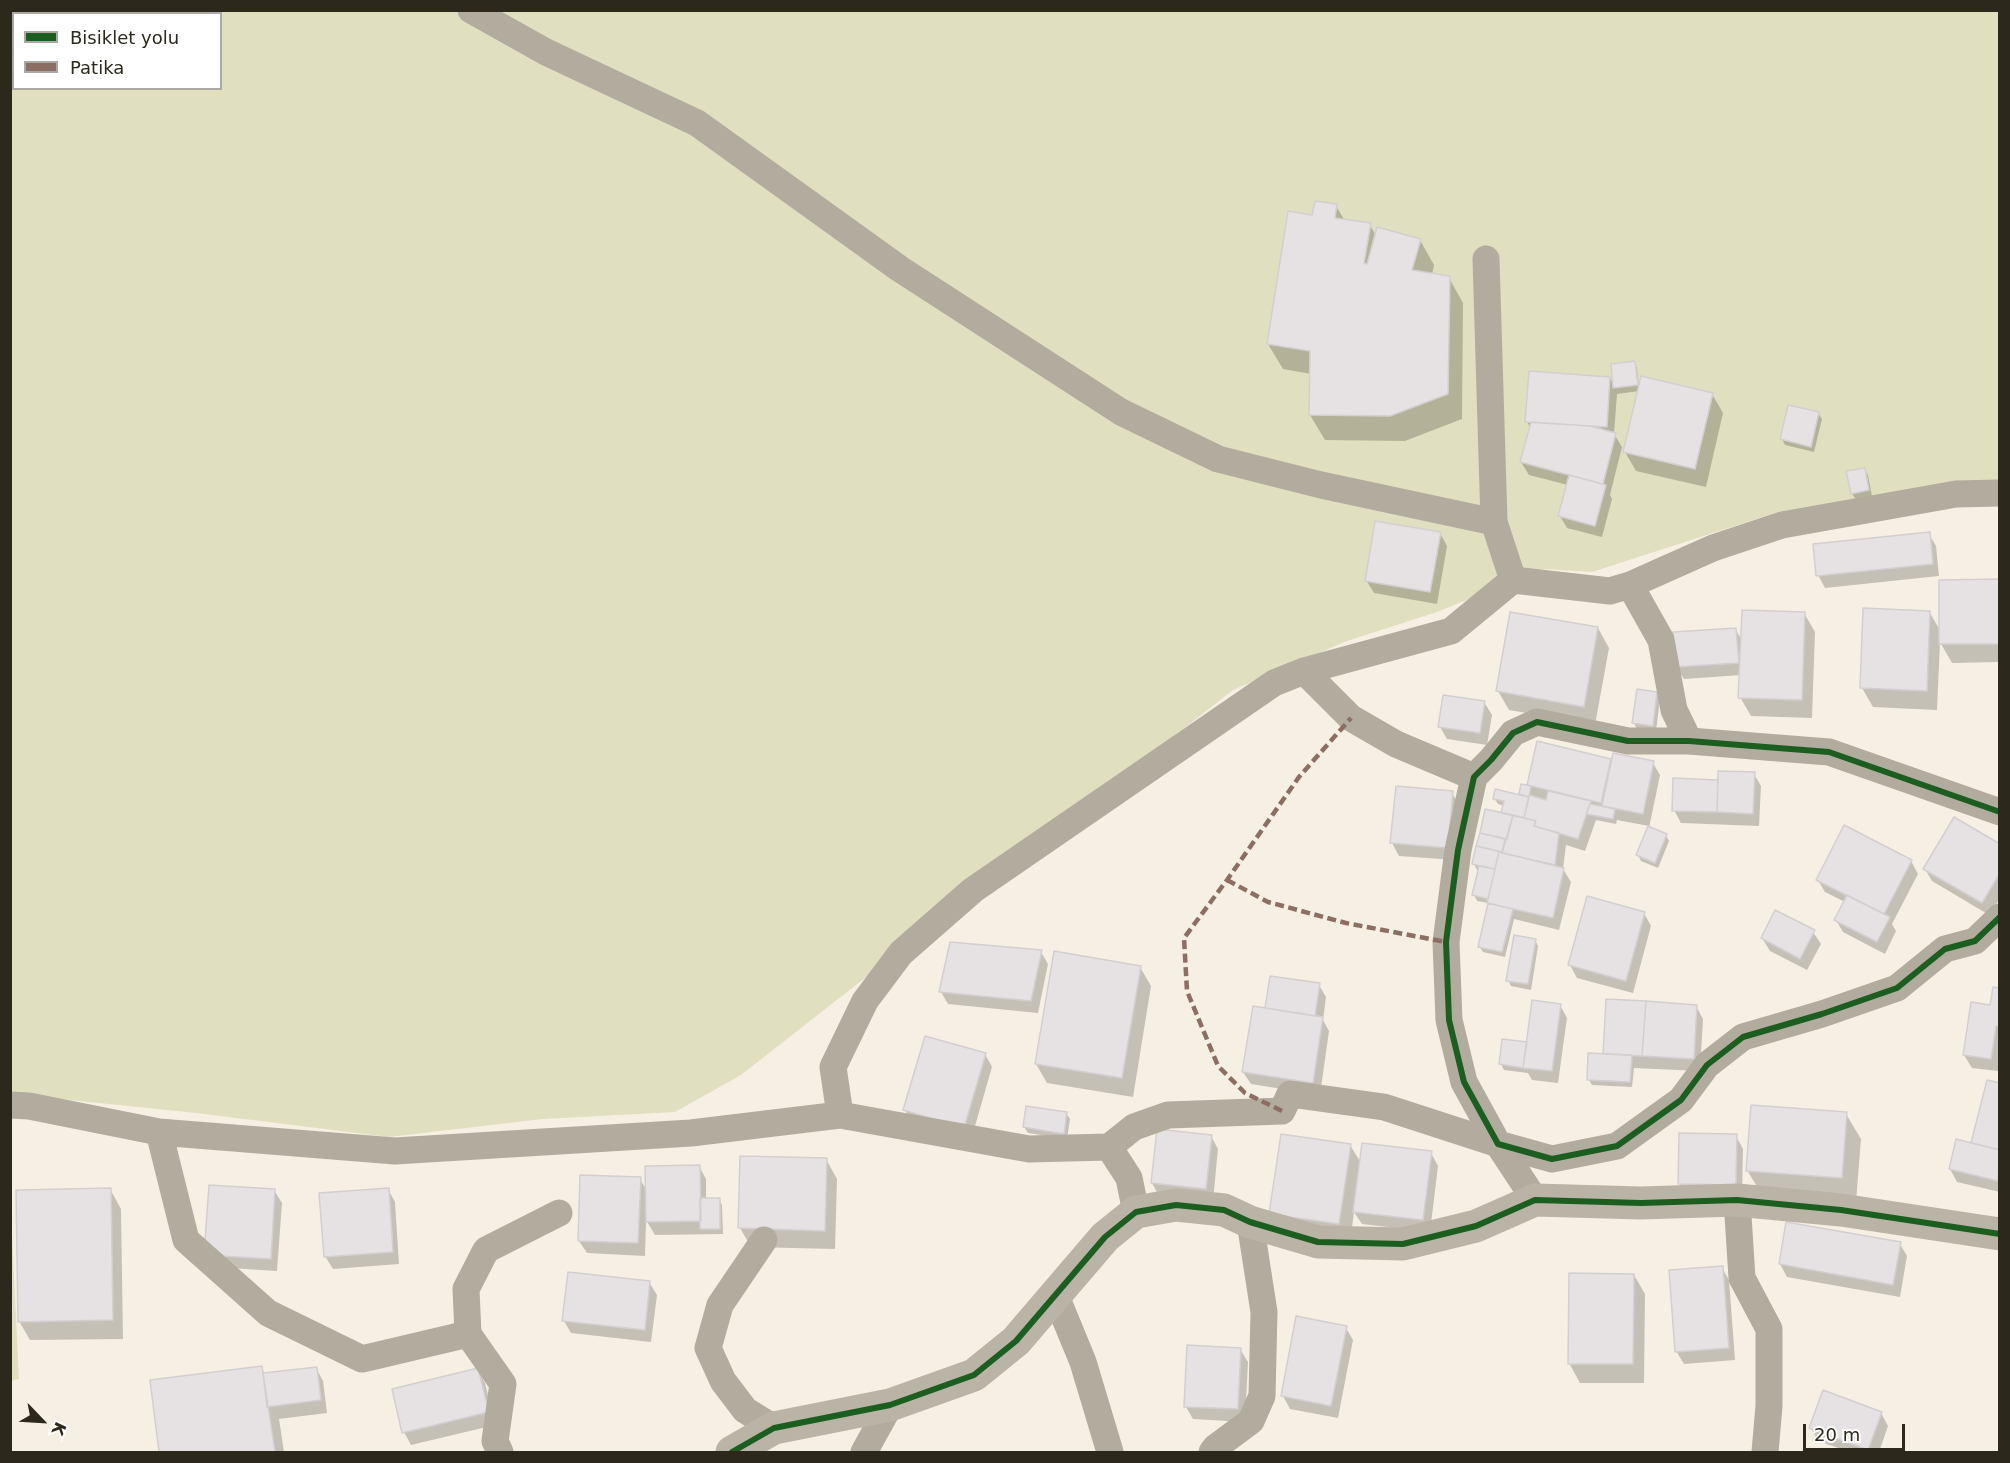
<!DOCTYPE html>
<html>
<head>
<meta charset="utf-8">
<style>
  body { margin:0 }
  #map { position:relative; width:2010px; height:1463px; overflow:hidden; background:#f6f0e4; font-family:"DejaVu Sans",sans-serif }
  canvas { display:block }
  .frame { position:absolute; inset:0; border:12px solid #2c281c; pointer-events:none }
  .legend { position:absolute; left:12px; top:12px; width:210px; height:78px; box-sizing:border-box; background:#fff; border:2px solid #aba9a4; margin:0; padding:8px 10px; list-style:none; font-size:18px; color:#2c281c }
  .legend li { display:flex; align-items:center; gap:12px; height:30px }
  .legend b { width:30px; border:2px solid #aba9a4 }
  .north { position:absolute; left:12px; top:1391px; width:60px; height:60px; -webkit-text-stroke:4px #fff; paint-order:stroke; rotate:115deg; font-size:16px; font-weight:700; line-height:24px; text-align:center; color:#2c281c }
  .north::after { content:''; display:block; margin:auto; width:21px; height:27px; background:#2c281c; clip-path:polygon(50% 0,100% 100%,50% 72%,0 100%) }
  .scale { position:absolute; left:1803px; top:1424px; width:102px; height:27px; box-sizing:border-box; border:3px solid #2c281c; border-top:0; padding-left:8px; font-size:18px; line-height:21px; white-space:nowrap; color:#2c281c; -webkit-text-stroke:4px #fff; paint-order:stroke }
</style>
</head>
<body>
<div id="map">
<canvas width="2010" height="1463"></canvas>
<div class="frame"></div>
<ul class="legend">
<li><b style="height:8px;background:#1b5e20"></b>Bisiklet yolu</li>
<li><b style="height:8px;background:#8d6e63"></b>Patika</li>
</ul>
<div class="north">K</div>
<div class="scale">20 m</div>
</div>
<script>
const c = document.querySelector('canvas').getContext('2d');
c.lineJoin = 'round';
function fillPath(path, color) { c.fillStyle = color; c.fill(path, 'evenodd'); }
const shape = rows => new Path2D(rows.map(r => 'M' + r).join(''));
function strokePath(path, color, width, dash) { c.strokeStyle = color; c.lineWidth = width; c.lineCap = dash ? 'butt' : 'round'; c.setLineDash(dash || []); c.stroke(path); }
const green = shape([
  [11,11,1999,11,1999,480,1778,512,1592,572,1544,569,1437,612,1347,641,1233,690,741,1075,675,1112,543,1119,389,1137,196,1113,11,1094],
  [14,14,220,14,220,88,14,88],
  [11,1214,19,1379,11,1381,10,1381]
]);
const shadow = shape([
  [1336,206,1345,221,1370,225,1376,236,1420,240,1434,265,1432,275,1449,278,1463,303,1462,419,1405,441,1325,440,1310,415,1311,374,1283,369,1268,344,1313,216],
  [1634,363,1637,368,1639,387,1712,394,1723,413,1706,487,1636,471,1625,452,1639,391,1617,394,1614,434,1622,447,1610,495,1612,499,1602,537,1567,528,1560,516,1568,485,1529,475,1521,462,1530,428,1527,421,1610,378,1615,387],
  [1818,413,1822,419,1814,452,1785,445,1782,439],
  [1864,469,1868,475,1872,496,1856,499,1852,494],
  [1440,533,1447,546,1437,604,1374,593,1366,580],
  [1929,534,1936,546,1939,576,1825,588,1818,575],
  [2000,581,2000,662,1952,663,1940,642,1937,710,1873,707,1862,688,1865,610,1930,613,1941,632],
  [1804,613,1815,632,1812,718,1751,716,1740,697,1741,675,1684,679,1676,666,1736,630,1742,641],
  [1598,628,1609,648,1595,725,1509,710,1498,691],
  [1656,693,1660,699,1656,731,1637,729,1634,723],
  [1484,702,1492,715,1487,745,1447,739,1440,727],
  [1539,742,1612,761,1653,763,1660,775,1649,828,1666,835,1669,841,1658,868,1641,861,1638,855,1649,826,1617,820,1616,824,1596,820,1585,851,1566,845,1563,869,1571,882,1559,930,1514,919,1505,957,1483,952,1479,946,1489,903,1477,901,1474,895,1480,870,1477,870,1474,864,1487,811,1502,815,1504,806,1498,804,1494,798,1521,796,1522,786,1530,788,1528,785],
  [1754,774,1761,786,1759,826,1681,823,1674,810,1720,781],
  [1452,793,1459,805,1455,860,1399,856,1392,843],
  [2000,846,2000,898,1989,915,1932,881,1925,869],
  [1911,861,1918,874,1892,924,1896,931,1885,954,1843,932,1836,920,1845,902,1825,892,1818,880],
  [1644,913,1651,926,1633,993,1577,978,1570,965],
  [1813,932,1821,944,1807,970,1770,951,1762,938],
  [1535,940,1538,946,1531,990,1511,986,1508,980],
  [1041,952,1048,964,1038,1013,948,1004,941,992],
  [1140,967,1151,986,1133,1097,1047,1083,1036,1064],
  [1319,985,1326,997,1323,1020,1329,1031,1320,1095,1251,1084,1243,1072,1266,1010],
  [2000,990,2000,1060,1998,1071,1972,1068,1964,1055],
  [1560,1005,1567,1018,1558,1083,1532,1080,1528,1073,1504,1070,1501,1064,1528,1044],
  [1696,1006,1703,1019,1700,1071,1634,1068,1632,1087,1592,1085,1589,1080,1604,1055],
  [985,1054,992,1067,971,1140,912,1123,905,1110],
  [2000,1085,2000,1192,1957,1182,1950,1169,1972,1145],
  [1066,1113,1070,1119,1067,1139,1028,1133,1024,1127],
  [1846,1114,1861,1139,1856,1202,1762,1195,1747,1170],
  [1211,1136,1218,1149,1213,1201,1159,1196,1152,1183],
  [1736,1136,1743,1149,1742,1197,1687,1196,1679,1183],
  [1350,1145,1361,1163,1431,1153,1438,1166,1430,1232,1362,1224,1354,1212,1350,1243,1271,1214],
  [826,1159,837,1179,835,1249,751,1247,740,1228],
  [699,1166,706,1179,706,1200,719,1199,722,1205,723,1234,655,1235,646,1220,645,1256,587,1253,579,1241,640,1179,647,1191],
  [110,1189,121,1209,123,1339,30,1340,19,1321],
  [388,1189,395,1202,399,1264,333,1269,325,1256],
  [274,1190,282,1203,277,1271,213,1267],
  [1900,1244,1907,1256,1900,1297,1787,1277,1780,1264],
  [1722,1268,1729,1280,1735,1360,1684,1364,1676,1351],
  [1634,1275,1645,1294,1644,1383,1580,1383,1569,1363],
  [649,1282,657,1295,651,1342,571,1333,564,1321],
  [1346,1328,1353,1340,1338,1418,1290,1409,1283,1396],
  [1240,1349,1248,1362,1245,1422,1193,1419,1186,1407],
  [261,1368,265,1374,316,1368,323,1381,327,1413,279,1419,284,1452,160,1452,152,1381],
  [478,1370,485,1383,495,1425,411,1445,404,1432],
  [1881,1413,1888,1426,1879,1452,1850,1452,1818,1441,1811,1428]
]);
const building = shape([
  [1315,201,1337,204,1335,218,1371,223,1364,263,1367,264,1377,227,1421,239,1412,270,1450,276,1448,394,1390,416,1309,415,1310,351,1267,344,1288,211,1312,215,1315,201],
  [1635,361,1638,385,1613,388,1611,364,1635,361],
  [1529,371,1610,377,1607,427,1525,422,1529,371],
  [1641,376,1713,393,1695,469,1623,452,1641,376],
  [1788,405,1819,412,1811,447,1780,439,1788,405],
  [1531,422,1590,426,1616,433,1603,484,1520,462,1531,422],
  [1865,468,1869,490,1851,494,1846,471,1865,468],
  [1569,475,1606,485,1595,526,1558,516,1569,475],
  [1375,521,1441,532,1430,592,1365,581,1375,521],
  [1930,532,1933,564,1816,576,1813,544,1930,532],
  [2000,579,2000,644,1939,644,1939,580,2000,579],
  [1863,608,1930,611,1927,691,1860,688,1863,608],
  [1742,610,1805,612,1802,700,1738,698,1742,610],
  [1510,612,1598,627,1584,707,1496,691,1510,612],
  [1736,628,1739,663,1675,667,1673,632,1736,628],
  [1637,689,1657,692,1653,726,1632,723,1637,689],
  [1443,695,1485,701,1480,733,1438,727,1443,695],
  [1537,741,1611,759,1601,803,1527,785,1537,741],
  [1613,753,1654,761,1643,814,1602,806,1613,753],
  [1718,771,1755,772,1753,814,1717,812,1718,771],
  [1673,778,1718,780,1717,812,1672,811,1673,778],
  [1521,784,1531,786,1529,797,1519,794,1521,784],
  [1396,786,1453,791,1448,848,1390,843,1396,786],
  [1495,789,1529,797,1524,818,1501,813,1504,801,1493,799,1495,789],
  [1548,791,1591,801,1578,839,1534,826,1536,821,1524,818,1529,795,1546,800,1548,791],
  [1590,804,1615,809,1613,819,1586,814,1590,804],
  [1485,809,1513,815,1507,839,1480,833,1485,809],
  [1513,815,1536,821,1534,826,1559,833,1555,865,1502,853,1513,815],
  [1954,817,2000,844,2000,873,1982,903,1923,869,1954,817],
  [1844,825,1912,860,1884,914,1816,880,1844,825],
  [1648,826,1667,834,1655,863,1636,855,1648,826],
  [1480,833,1505,839,1502,852,1476,846,1480,833],
  [1476,846,1499,851,1495,869,1472,864,1476,846],
  [1499,852,1564,868,1553,918,1487,903,1499,852],
  [1479,866,1495,869,1488,899,1472,895,1479,866],
  [1847,895,1890,917,1877,942,1834,920,1847,895],
  [1587,896,1645,912,1626,981,1568,965,1587,896],
  [1488,903,1513,909,1502,952,1478,947,1488,903],
  [1775,910,1815,930,1800,959,1761,938,1775,910],
  [1514,935,1536,939,1528,984,1506,981,1514,935],
  [950,942,1042,950,1031,1001,939,992,950,942],
  [1054,951,1141,966,1122,1078,1035,1064,1054,951],
  [1270,976,1320,983,1315,1016,1265,1008,1270,976],
  [1993,987,2000,988,2000,1027,1996,1026,1991,1059,1963,1055,1971,1002,1990,1005,1993,987],
  [1606,999,1646,1001,1642,1056,1603,1054,1606,999],
  [1532,1000,1561,1004,1552,1071,1523,1068,1532,1000],
  [1646,1001,1697,1005,1694,1059,1642,1056,1646,1001],
  [1253,1006,1323,1017,1313,1083,1242,1072,1253,1006],
  [925,1036,986,1053,964,1128,903,1110,925,1036],
  [1502,1039,1527,1042,1523,1068,1499,1064,1502,1039],
  [1588,1053,1632,1055,1630,1082,1587,1080,1588,1053],
  [1987,1080,2000,1083,2000,1150,1971,1143,1987,1080],
  [1751,1105,1847,1112,1842,1178,1746,1171,1751,1105],
  [1026,1106,1067,1112,1064,1134,1023,1127,1026,1106],
  [1157,1129,1212,1135,1206,1189,1151,1183,1157,1129],
  [1679,1133,1737,1134,1736,1185,1678,1184,1679,1133],
  [1281,1134,1351,1144,1339,1224,1269,1214,1281,1134],
  [1956,1139,2000,1150,1998,1181,1949,1169,1956,1139],
  [1362,1143,1432,1151,1423,1220,1353,1212,1362,1143],
  [740,1156,827,1158,825,1231,738,1228,740,1156],
  [700,1165,701,1221,646,1222,645,1166,700,1165],
  [580,1175,641,1177,638,1243,578,1241,580,1175],
  [209,1185,275,1189,271,1259,204,1255,209,1185],
  [111,1188,113,1320,18,1322,16,1190,111,1188],
  [389,1188,393,1252,324,1257,319,1193,389,1188],
  [700,1198,720,1198,720,1229,700,1229,700,1198],
  [1786,1222,1901,1242,1893,1285,1779,1264,1786,1222],
  [1723,1266,1729,1348,1675,1352,1669,1270,1723,1266],
  [568,1272,650,1281,645,1330,562,1321,568,1272],
  [1569,1273,1634,1274,1633,1364,1568,1364,1569,1273],
  [1296,1316,1347,1326,1331,1406,1281,1396,1296,1316],
  [1187,1345,1241,1348,1238,1409,1184,1407,1187,1345],
  [262,1366,275,1452,159,1452,150,1380,262,1366],
  [317,1367,321,1400,267,1407,263,1373,317,1367],
  [478,1368,489,1412,402,1433,392,1389,478,1368],
  [1823,1390,1882,1412,1868,1450,1809,1428,1823,1390]
]);
const street = shape([
  [471,10,546,52,697,123,900,269,1121,412,1218,459,1321,485,1494,522],
  [1486,259,1494,522,1513,580],
  [1630,585,1713,548,1782,525,1956,494,2000,493],
  [1304,671,1351,718,1396,744,1474,777],
  [2000,812,1829,752,1689,741,1628,741,1537,722,1513,733,1491,760,1474,777,1458,850,1446,942,1449,1020,1464,1082,1498,1144,1552,1159,1617,1146,1681,1100,1707,1065,1743,1037,1822,1014,1897,988,1945,949,1975,941,2000,917],
  [10,1105,29,1106,159,1132,395,1151,691,1133,840,1115,1029,1149,1109,1147,1129,1178,1136,1212],
  [840,1115,833,1067,865,1001,901,953,973,890,1274,683,1304,671,1451,631,1513,580,1610,591,1630,585,1661,640,1674,710,1689,741],
  [159,1132,186,1240,268,1313,362,1359,468,1334,503,1384,495,1441,500,1452],
  [1109,1147,1134,1127,1168,1115,1282,1111,1290,1094,1384,1107,1498,1144,1535,1200],
  [1737,1200,1742,1278,1769,1329,1769,1406,1765,1452],
  [764,1240,720,1305,708,1348,723,1381,745,1410,774,1428],
  [1055,1294,1083,1362,1110,1452],
  [468,1334,466,1289,486,1250,559,1213],
  [864,1452,890,1405],
  [1212,1452,1216,1447,1251,1421,1262,1396,1264,1312,1250,1222]
]);
const secondary = shape([
  [732,1452,774,1428,890,1405,974,1375,1016,1341,1105,1237,1136,1212,1176,1205,1224,1210,1250,1222,1318,1242,1403,1244,1476,1226,1535,1200,1641,1203,1737,1200,1841,1210,2000,1234]
]);
const quiet = shape([
  [1227,880,1268,902,1346,923,1446,942],
  [1282,1111,1245,1093,1218,1066,1187,991,1184,938,1227,880,1299,777,1351,718]
]);
const cycleway = shape([
  [2000,812,1829,752,1689,741,1628,741,1537,722,1513,733,1491,760,1474,777,1458,850,1446,942,1449,1020,1464,1082,1498,1144,1552,1159,1617,1146,1681,1100,1707,1065,1743,1037,1822,1014,1897,988,1945,949,1975,941,2000,917],
  [732,1452,774,1428,890,1405,974,1375,1016,1341,1105,1237,1136,1212,1176,1205,1224,1210,1250,1222,1318,1242,1403,1244,1476,1226,1535,1200,1641,1203,1737,1200,1841,1210,2000,1234]
]);
fillPath(green, '#e0dfc0');
fillPath(shadow, '#0003');
fillPath(building, '#e6e2e3');
strokePath(building, '#d3cfd0', 1.5);
strokePath(street, '#b1ac9e', 27);
strokePath(secondary, '#bab4a6', 33);
strokePath(quiet, '#8d6e63', 4.5, [9, 4.5]);
strokePath(cycleway, '#1b5e20', 6);
</script>
</body>
</html>
